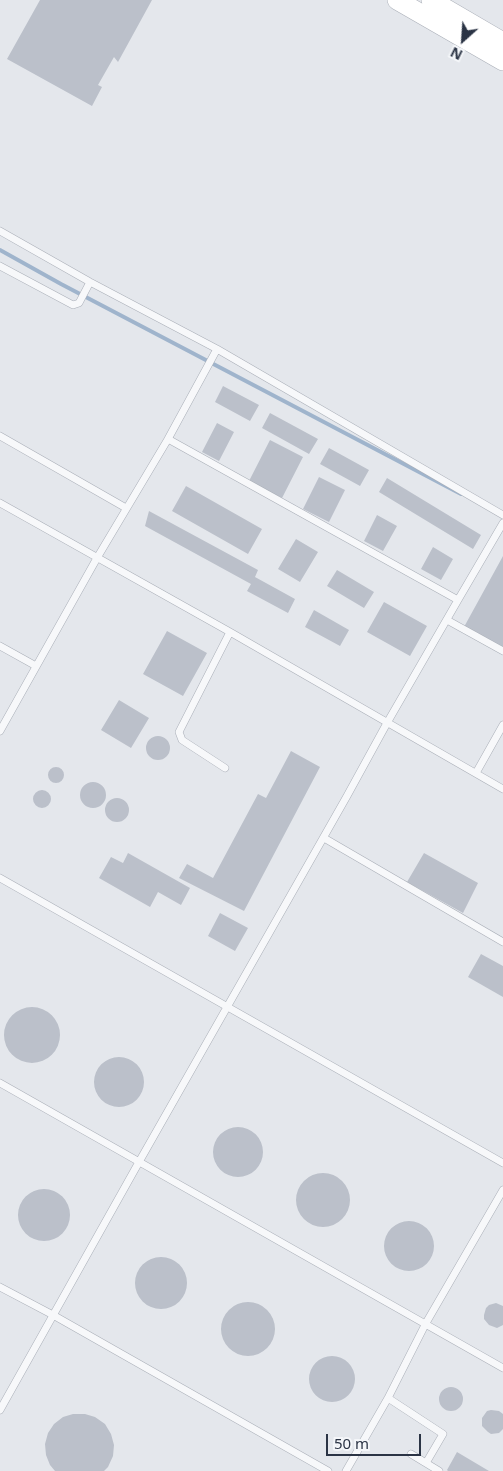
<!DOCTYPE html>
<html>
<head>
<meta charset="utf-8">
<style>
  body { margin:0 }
  #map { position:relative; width:503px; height:1471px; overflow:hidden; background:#e4e7ec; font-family:"Noto Sans",sans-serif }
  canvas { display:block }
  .north { position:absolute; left:438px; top:15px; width:50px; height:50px; -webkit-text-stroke:4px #f4f6f9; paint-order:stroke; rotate:206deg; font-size:14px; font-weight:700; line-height:20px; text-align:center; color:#2b3445 }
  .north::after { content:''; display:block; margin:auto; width:18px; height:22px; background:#2b3445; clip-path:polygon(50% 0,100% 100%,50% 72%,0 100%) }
  .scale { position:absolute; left:326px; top:1434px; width:95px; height:22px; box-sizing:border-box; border:2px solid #2b3445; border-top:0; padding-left:6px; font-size:15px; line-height:18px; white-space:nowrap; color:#2b3445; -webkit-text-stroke:4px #f4f6f9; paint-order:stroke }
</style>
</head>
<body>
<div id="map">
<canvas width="503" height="1471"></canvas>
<div class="north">N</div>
<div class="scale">50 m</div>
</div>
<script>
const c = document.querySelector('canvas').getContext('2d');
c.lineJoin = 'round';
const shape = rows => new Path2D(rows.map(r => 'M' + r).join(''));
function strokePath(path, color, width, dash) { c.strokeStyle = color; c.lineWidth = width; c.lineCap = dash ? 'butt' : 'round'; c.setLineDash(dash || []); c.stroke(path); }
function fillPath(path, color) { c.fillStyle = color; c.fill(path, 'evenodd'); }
const stream = shape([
  [0,250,61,284,461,494]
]);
const building = shape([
  [40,0,152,0,118,62,114,57,98,85,102,87,92,106,7,59],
  [223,386,259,405,250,421,215,402],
  [270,413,318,439,309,454,262,428],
  [217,423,234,432,219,461,202,452],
  [270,440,303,457,282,498,249,481],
  [329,448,369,470,360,486,320,464],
  [319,477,345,490,329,522,303,509],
  [387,478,481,535,473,549,379,492],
  [186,486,262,529,248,554,172,511],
  [149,511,258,570,255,577,295,599,288,613,247,591,251,584,145,526],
  [377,515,397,526,383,551,364,541],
  [296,539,318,552,300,582,278,569],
  [433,547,453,559,441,580,421,569],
  [503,556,503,649,464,627],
  [337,570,374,592,364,608,327,586],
  [384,602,427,626,410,656,367,632],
  [314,610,349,630,340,646,305,627],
  [167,631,207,653,183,696,143,674],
  [119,700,149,718,131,748,101,730],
  '146 748a12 12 0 1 1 24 0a12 12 0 1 1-24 0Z',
  [291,751,320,767,244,911,179,878,187,864,213,878,258,794,266,798],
  '48 775a8 8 0 1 1 16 0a8 8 0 1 1-16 0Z',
  '80 795a13 13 0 1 1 26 0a13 13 0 1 1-26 0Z',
  '33 799a9 9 0 1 1 18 0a9 9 0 1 1-18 0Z',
  '105 810a12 12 0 1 1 24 0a12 12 0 1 1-24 0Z',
  [128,853,190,888,181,905,158,892,150,907,99,878,111,857,123,863],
  [424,853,478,883,463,913,407,882],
  [220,913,248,928,235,951,208,936],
  [481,954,503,966,503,997,468,977],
  '4 1035a28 28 0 1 1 56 0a28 28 0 1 1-56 0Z',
  '94 1082a25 25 0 1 1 50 0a25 25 0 1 1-50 0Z',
  '213 1152a25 25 0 1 1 50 0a25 25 0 1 1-50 0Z',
  '296 1200a27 27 0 1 1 54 0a27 27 0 1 1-54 0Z',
  '18 1215a26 26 0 1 1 52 0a26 26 0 1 1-52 0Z',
  '384 1246a25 25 0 1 1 50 0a25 25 0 1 1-50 0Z',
  '135 1283a26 26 0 1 1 52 0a26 26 0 1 1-52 0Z',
  '221 1329a27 27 0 1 1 54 0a27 27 0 1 1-54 0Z',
  [496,1303,503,1306,503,1325,497,1328,489,1325,484,1319,484,1315,486,1308,489,1305],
  '309 1379a23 23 0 1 1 46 0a23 23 0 1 1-46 0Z',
  '439 1399a12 12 0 1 1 24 0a12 12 0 1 1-24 0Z',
  [491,1410,499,1411,503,1414,503,1429,499,1433,491,1434,488,1432,482,1426,482,1418,487,1411],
  [73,1414,85,1414,95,1417,105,1424,111,1434,114,1445,113,1456,108,1467,104,1471,55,1471,50,1465,46,1455,45,1444,48,1433,54,1424,63,1417],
  [457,1452,489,1471,448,1471,447,1470]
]);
const lane = shape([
  [0,231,90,282,217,349,503,515],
  [0,266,73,305,79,303,90,282],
  [0,436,126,508],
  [0,503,230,632,503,789],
  [458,600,503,523],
  [447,620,503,651],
  [0,646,36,666],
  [0,731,97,558,168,439,217,349],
  [225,768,182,740,179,732,230,632],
  [476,773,503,725],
  [324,838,503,942],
  [0,878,503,1163],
  [0,1083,503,1368],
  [0,1287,53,1315,328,1471],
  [388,1398,443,1434,426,1463],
  [0,1410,139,1162,347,796,387,723,458,600,168,439],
  [411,1454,439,1471],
  [346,1471,388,1398,426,1323,503,1190]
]);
const secondary = shape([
  [397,0,503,61],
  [431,0,503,42]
]);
strokePath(stream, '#9fb4cc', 4);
fillPath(building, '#bbc0ca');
strokePath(lane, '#a9aeb7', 8);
strokePath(secondary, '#a9aeb7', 20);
strokePath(lane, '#f7f8fa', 7);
strokePath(secondary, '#fff', 19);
</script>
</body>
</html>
